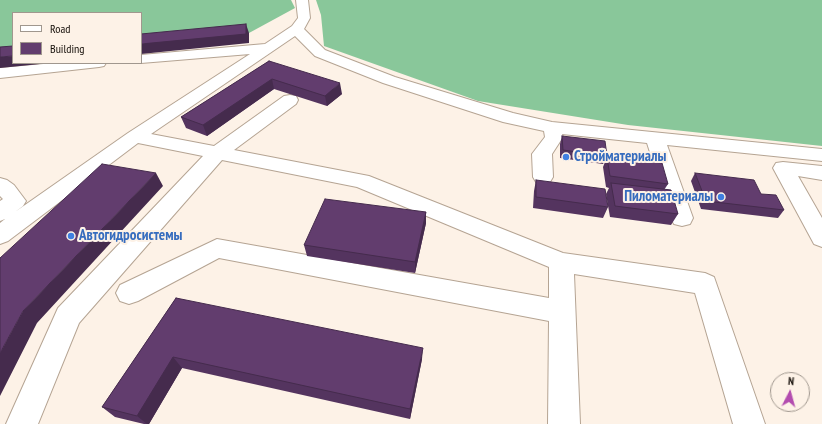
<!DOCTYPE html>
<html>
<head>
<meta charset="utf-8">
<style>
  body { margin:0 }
  #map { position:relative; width:822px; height:424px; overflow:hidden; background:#fdf2e7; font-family:"PT Sans Narrow",sans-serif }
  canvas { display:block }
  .legend { position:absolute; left:12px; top:12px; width:130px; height:52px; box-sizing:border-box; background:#fdf2e7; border:1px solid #a0978e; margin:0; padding:5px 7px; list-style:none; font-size:12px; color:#150f09 }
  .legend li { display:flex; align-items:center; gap:8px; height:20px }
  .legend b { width:20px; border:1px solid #a0978e }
  .north { position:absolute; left:770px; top:372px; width:40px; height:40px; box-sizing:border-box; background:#fdf2e7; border:1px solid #a0978e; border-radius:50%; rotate:6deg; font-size:11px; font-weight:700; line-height:16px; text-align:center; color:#150f09 }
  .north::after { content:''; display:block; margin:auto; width:14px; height:18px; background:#b34caf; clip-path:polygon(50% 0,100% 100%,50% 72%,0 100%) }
</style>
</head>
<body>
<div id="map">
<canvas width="822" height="424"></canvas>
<ul class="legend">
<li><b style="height:5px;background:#fff"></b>Road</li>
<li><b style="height:11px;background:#623d6e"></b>Building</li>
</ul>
<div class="north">N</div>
</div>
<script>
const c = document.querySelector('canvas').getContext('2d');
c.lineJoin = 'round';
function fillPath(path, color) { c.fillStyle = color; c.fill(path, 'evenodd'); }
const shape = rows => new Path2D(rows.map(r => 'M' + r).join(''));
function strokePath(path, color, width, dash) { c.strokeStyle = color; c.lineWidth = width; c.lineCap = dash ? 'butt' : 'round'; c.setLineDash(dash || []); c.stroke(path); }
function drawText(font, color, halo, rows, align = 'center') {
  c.font = font + ' "PT Sans Narrow",sans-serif'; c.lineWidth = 4; c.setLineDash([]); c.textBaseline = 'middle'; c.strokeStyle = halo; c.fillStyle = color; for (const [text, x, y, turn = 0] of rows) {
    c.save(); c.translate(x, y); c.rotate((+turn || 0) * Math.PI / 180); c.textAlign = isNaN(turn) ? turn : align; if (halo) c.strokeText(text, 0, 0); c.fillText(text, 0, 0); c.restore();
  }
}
const forest = shape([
  [0,0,291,0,295,8,249,33,141,44,141,13,13,13,13,56,0,57],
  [316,0,822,0,822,146,628,125,478,101,324,46,321,15]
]);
const minor = shape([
  [296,0,308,0,310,18,304,29,325,50,395,77,513,113,552,122,822,149,822,161,667,145,693,218,690,224,682,226,674,224,671,218,647,143,562,134,563,137,552,154,553,177,550,182,543,184,536,182,533,177,532,154,545,137,544,131,503,122,383,83,315,56,295,36,151,134,214,146,284,96,290,95,296,96,298,100,296,104,234,150,369,176,563,253,705,273,714,277,765,424,733,424,695,293,574,274,580,424,548,424,549,321,219,258,138,301,129,304,120,301,116,293,120,285,217,239,549,298,549,267,357,187,222,160,79,323,38,424,6,424,58,308,203,156,138,143,8,241,0,244,0,223,5,219,0,221,0,201,3,199,0,196,0,178,7,180,14,185,26,201,23,206,15,212,128,133,250,54,141,63,139,63,141,63,141,55,265,44,292,26,298,18,296,0],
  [54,63,106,63,104,66,99,67,0,78,0,68,54,63],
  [783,162,822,166,822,180,798,176,822,218,822,247,814,244,773,168,776,163,783,162]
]);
const wall = shape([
  [269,61,342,94,327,106,274,89,207,136,186,128,181,117],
  [562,136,607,156,603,164,560,158,560,144],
  [607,157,668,184,664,190,678,214,671,225,610,217,606,194,609,188,606,187,603,167],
  [695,173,761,194,784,210,778,218,701,209,691,181],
  [536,180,608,207,603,218,533,208,534,191],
  [426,212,426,223,415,273,307,256,304,245],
  [176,298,422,359,410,419,182,368,149,424,144,424,115,417,102,407]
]);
const shadedWall = shape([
  [246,24,249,33,249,43,141,54,141,44],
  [13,56,13,63,50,63,0,68,0,57],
  [272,79,274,89,207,136,203,125],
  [340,83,342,94,327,106,325,96],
  [156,173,163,186,37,323,0,396,0,353,23,311],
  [426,212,426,223,415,273,415,262],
  [423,348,422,359,410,419,410,409],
  [173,357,182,368,149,424,147,424,137,416]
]);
const building = shape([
  [246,24,246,34,141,44,141,34,246,24],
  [13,46,13,56,0,57,0,47,13,46],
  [269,61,340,83,325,96,272,79,203,125,181,117,269,61],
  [562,136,605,141,607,156,563,150,562,136],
  [607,157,662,163,668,184,610,176,607,157],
  [102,164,156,173,23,311,0,353,0,258,102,164],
  [695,173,754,180,761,194,776,195,784,210,706,201,695,173],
  [536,180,605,189,608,207,536,197,536,180],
  [611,183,671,190,678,214,615,206,611,183],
  [325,199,426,212,415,262,304,245,325,199],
  [176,298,423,348,410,409,173,357,137,416,102,407,176,298]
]);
const markers = [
  [566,157,4,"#3f7fe0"],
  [721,197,4,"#3f7fe0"],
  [71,236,4,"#3f7fe0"]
];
const shopNames = [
  ["Стройматериалы",574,157],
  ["Пиломатериалы",713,197,"right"],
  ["Автогидросистемы",79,236]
];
fillPath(forest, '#89c79a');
strokePath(minor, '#b5a493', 2);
fillPath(minor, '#fff');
fillPath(wall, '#54345f');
fillPath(shadedWall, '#452b4d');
fillPath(building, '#623d6e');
strokePath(building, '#452b4d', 1);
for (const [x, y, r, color] of markers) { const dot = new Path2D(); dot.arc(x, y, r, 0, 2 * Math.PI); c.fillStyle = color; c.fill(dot); strokePath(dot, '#fdf2e7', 1.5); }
drawText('bold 15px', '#366cbe', '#fdf2e7', shopNames, 'left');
</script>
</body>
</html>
